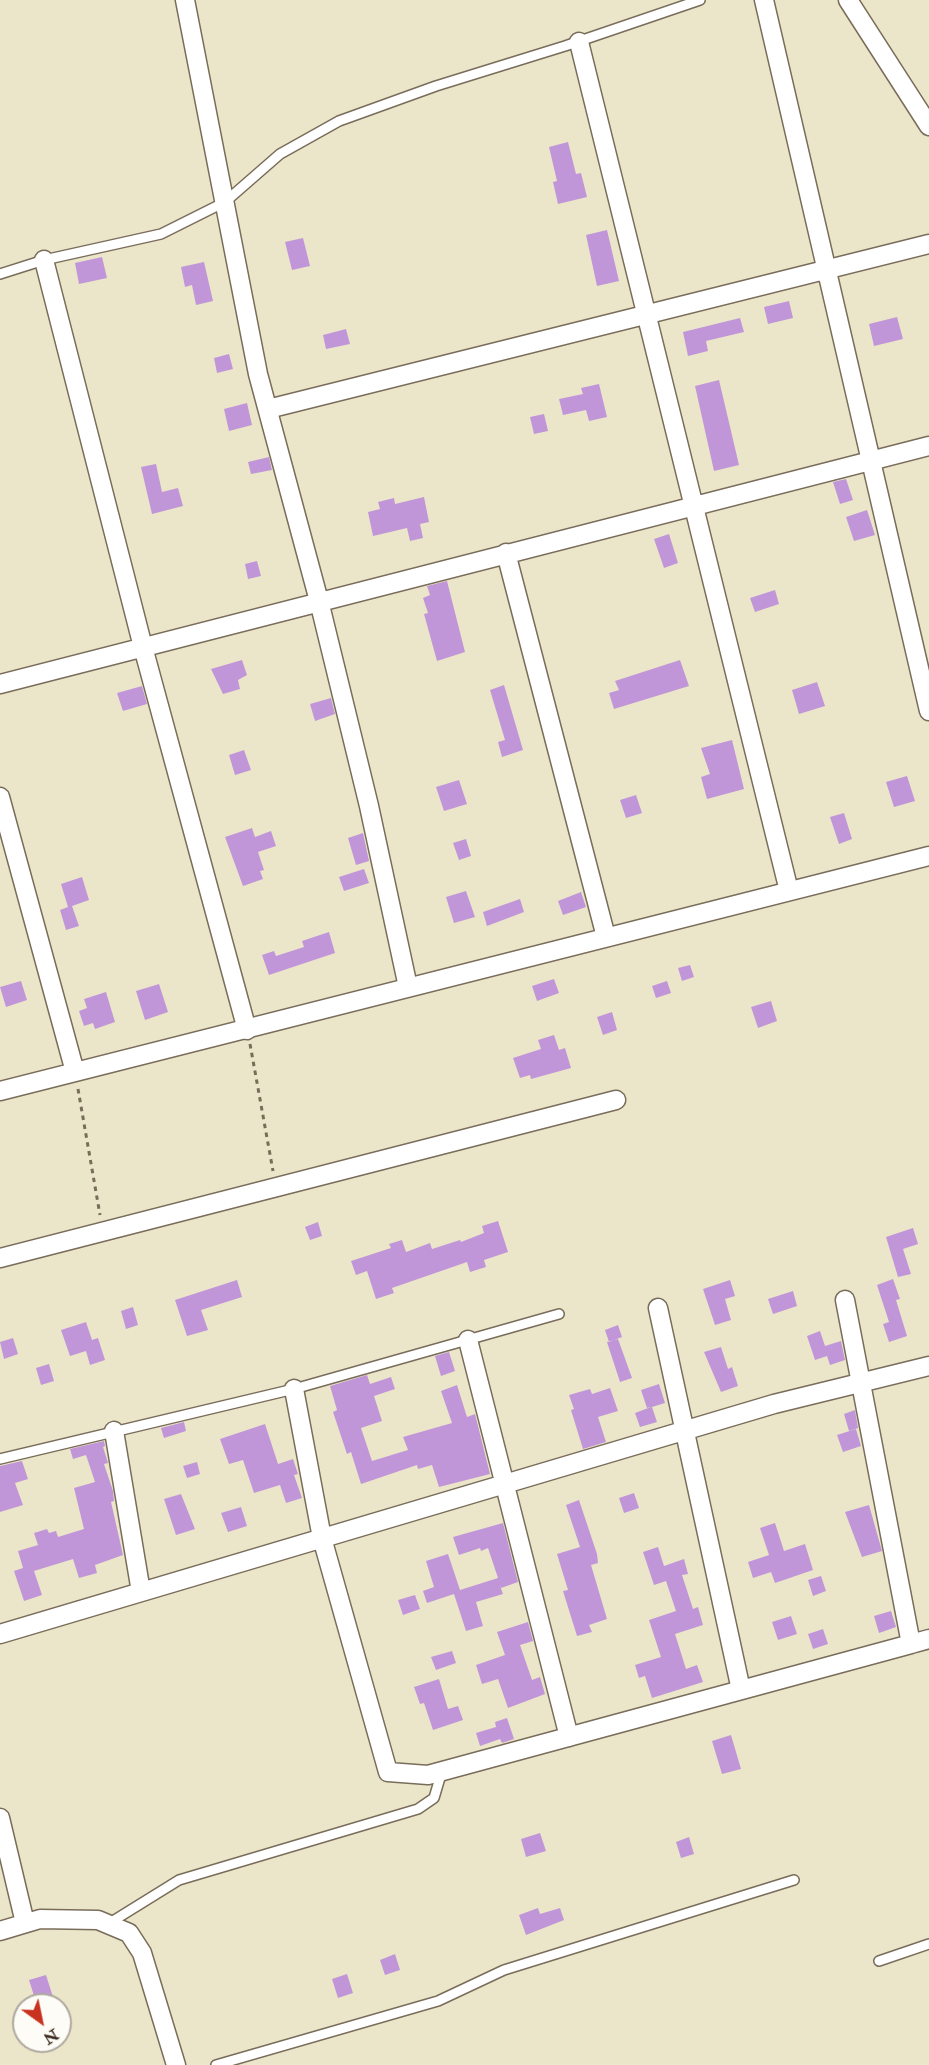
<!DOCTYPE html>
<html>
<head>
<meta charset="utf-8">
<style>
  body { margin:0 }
  #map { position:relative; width:929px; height:2065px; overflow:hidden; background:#ebe6c9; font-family:"IM FELL Double Pica",serif }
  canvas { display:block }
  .north { position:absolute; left:12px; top:1993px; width:60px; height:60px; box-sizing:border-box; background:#fdfcf7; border:2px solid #afa8a0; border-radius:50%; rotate:147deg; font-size:16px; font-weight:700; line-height:24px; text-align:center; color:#3b2a1e }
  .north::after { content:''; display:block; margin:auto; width:21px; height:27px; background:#c8321e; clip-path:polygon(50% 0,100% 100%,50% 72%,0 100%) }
</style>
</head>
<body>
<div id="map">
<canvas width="929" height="2065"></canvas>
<div class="north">N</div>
</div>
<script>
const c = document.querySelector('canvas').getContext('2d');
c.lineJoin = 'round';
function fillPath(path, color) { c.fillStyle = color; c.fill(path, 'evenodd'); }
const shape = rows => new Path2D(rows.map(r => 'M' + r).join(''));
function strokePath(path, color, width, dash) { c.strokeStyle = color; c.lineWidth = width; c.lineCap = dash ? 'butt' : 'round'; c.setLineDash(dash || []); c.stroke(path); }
const building = shape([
  [568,142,576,174,581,173,587,197,558,204,553,182,557,181,549,147],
  [607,230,619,281,597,286,586,235],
  [303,238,310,266,292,270,285,242],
  [102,257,107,278,79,284,75,263],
  [204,262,213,301,196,305,192,285,185,287,181,267],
  [789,301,793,318,768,324,764,307],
  [897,317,903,339,874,346,869,324],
  [740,318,744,332,706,341,708,351,688,356,683,332],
  [346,329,350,344,326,349,323,335],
  [229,354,233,369,217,373,214,358],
  [719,380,739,465,714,471,695,386],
  [599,384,607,417,589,421,586,410,563,415,559,399,583,394,581,388],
  [247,403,252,425,229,431,224,409],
  [544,414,548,431,534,434,530,417],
  [269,457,272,470,251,474,248,462],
  [156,464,162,492,178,488,183,506,152,514,141,467],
  [846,479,853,500,840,504,833,482],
  [424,497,429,522,420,524,423,538,410,541,407,528,373,536,368,512,380,509,378,502,394,498,395,504],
  [867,510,875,535,854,541,846,517],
  [669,534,678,563,664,568,654,539],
  [257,561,261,576,248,579,245,564],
  [447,581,465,652,437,661,424,614,428,613,423,598,430,595,427,586],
  [775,590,779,604,755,612,750,598],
  [242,660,247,675,238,680,240,689,223,694,211,669],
  [680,660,689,686,614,709,609,693,619,690,615,681],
  [817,682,825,706,799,714,792,690],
  [504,685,523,750,502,757,498,742,505,740,490,690],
  [142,686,147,704,123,711,117,693],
  [331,698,335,714,315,721,310,704],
  [732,740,744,789,707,799,701,777,710,774,701,748],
  [244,750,251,770,235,775,229,755],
  [907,776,915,801,894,807,886,782],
  [459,780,467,804,444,811,436,787],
  [636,795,642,813,626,818,620,800],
  [844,813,852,839,839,844,830,817],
  [252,828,255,837,271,831,276,846,258,852,264,870,260,871,263,879,243,886,225,837],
  [363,833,369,861,356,865,348,838],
  [466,839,471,856,459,860,453,843],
  [364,869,369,883,344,891,339,877],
  [82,877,89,900,72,906,79,926,66,930,60,910,68,907,61,884],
  [466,891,475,917,454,923,446,897],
  [581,892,586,907,563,915,558,901],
  [520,899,524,912,487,926,483,912],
  [329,932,335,953,269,975,262,955,274,951,276,956,304,947,302,941],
  [690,965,694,977,682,981,678,968],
  [554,979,559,993,537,1001,532,986],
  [21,981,27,1000,6,1007,0,987],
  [667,981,671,993,656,998,652,986],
  [159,984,168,1012,145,1020,136,991],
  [106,992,115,1022,95,1029,93,1023,84,1026,79,1011,87,1008,84,999],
  [771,1001,777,1021,758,1028,751,1007],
  [612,1012,617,1030,603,1035,597,1017],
  [554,1035,559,1050,565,1048,571,1068,531,1079,530,1075,520,1078,513,1058,541,1049,538,1040],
  [498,1221,508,1252,484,1260,486,1267,470,1272,467,1262,392,1288,394,1293,376,1299,367,1271,356,1275,351,1261,391,1248,389,1244,402,1240,406,1252,430,1243,432,1249,460,1240,461,1242,484,1233,482,1226],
  [318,1222,322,1236,310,1240,305,1227],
  [913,1228,918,1244,903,1249,911,1274,898,1277,886,1237],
  [893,1279,900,1299,896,1300,907,1336,889,1342,883,1324,889,1322,877,1285],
  [237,1280,242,1297,201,1310,208,1330,187,1336,175,1300],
  [730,1280,735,1296,725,1299,731,1320,715,1325,703,1289],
  [793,1291,797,1306,773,1314,768,1299],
  [133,1307,138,1325,126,1329,121,1311],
  [86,1322,92,1340,98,1338,105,1360,90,1365,86,1351,70,1356,61,1330],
  [618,1325,622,1337,609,1342,605,1330],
  [820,1331,825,1346,841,1341,845,1360,830,1365,827,1356,815,1360,807,1336],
  [13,1338,18,1354,4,1359,0,1342],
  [618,1339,632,1378,620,1382,607,1342],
  [721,1347,728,1369,732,1367,738,1386,721,1392,704,1352],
  [449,1352,455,1371,441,1376,435,1356],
  [49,1364,54,1381,41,1385,36,1368],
  [367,1375,370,1384,391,1377,395,1389,374,1396,382,1421,361,1428,372,1461,408,1450,403,1437,452,1423,441,1391,457,1385,467,1417,475,1414,490,1474,439,1487,432,1465,418,1469,417,1465,361,1484,351,1452,347,1454,333,1412,337,1410,330,1386],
  [659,1384,665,1403,652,1407,657,1422,640,1427,635,1413,651,1407,647,1408,641,1390],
  [610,1388,618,1411,598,1417,606,1442,583,1449,571,1410,574,1409,569,1395,590,1389,592,1394],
  [855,1410,858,1428,849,1431,844,1414],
  [184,1422,186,1431,164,1438,161,1428],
  [265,1424,278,1464,293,1459,298,1474,294,1475,302,1498,286,1503,280,1485,254,1493,243,1460,229,1464,220,1439],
  [856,1429,861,1446,843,1452,837,1435],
  [104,1441,105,1446,103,1447,108,1463,104,1464,113,1491,114,1501,111,1502,123,1555,95,1565,97,1573,79,1578,73,1559,34,1571,42,1595,24,1601,14,1571,23,1568,18,1551,38,1545,34,1533,47,1529,49,1533,56,1531,58,1537,84,1529,74,1488,95,1482,86,1455,73,1459,70,1449],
  [22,1461,28,1479,15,1483,23,1505,0,1512,0,1466],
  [197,1462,200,1474,187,1478,183,1466],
  [634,1493,639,1508,624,1513,619,1498],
  [181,1494,195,1529,176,1535,164,1499],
  [579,1500,597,1554,598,1563,591,1565,607,1619,589,1625,592,1632,577,1636,563,1591,568,1590,557,1554,580,1547,566,1505],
  [869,1505,882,1551,862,1557,845,1512],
  [241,1507,247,1526,228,1532,221,1513],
  [503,1523,518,1582,501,1588,499,1583,503,1594,476,1602,483,1626,466,1631,454,1594,427,1603,423,1591,434,1587,426,1561,448,1554,460,1590,498,1578,488,1548,481,1551,480,1548,459,1555,453,1537],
  [775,1523,784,1551,805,1544,813,1570,775,1583,771,1572,753,1578,748,1562,769,1555,760,1528],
  [658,1547,664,1566,684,1559,688,1574,682,1575,693,1609,698,1607,703,1625,675,1634,686,1669,697,1665,703,1682,652,1698,645,1676,639,1678,635,1665,661,1657,649,1620,676,1611,666,1581,654,1585,643,1552],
  [821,1576,826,1591,813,1596,808,1580],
  [415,1595,420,1609,403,1615,398,1600],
  [891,1611,896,1627,879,1633,874,1616],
  [791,1616,797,1634,778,1640,772,1622],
  [528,1622,533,1641,520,1645,532,1680,540,1677,545,1694,508,1708,498,1679,482,1684,476,1665,505,1655,497,1632],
  [823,1629,828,1644,813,1649,808,1634],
  [452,1651,456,1663,436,1670,431,1657],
  [439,1679,448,1709,458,1706,463,1720,433,1730,424,1703,420,1704,414,1687],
  [507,1718,514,1739,502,1743,500,1739,480,1746,476,1733,496,1727,495,1722],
  [731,1735,741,1769,722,1774,712,1741],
  [540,1833,546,1851,526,1857,521,1839],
  [689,1837,694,1854,681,1858,676,1842],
  [538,1908,540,1914,560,1908,564,1920,526,1935,519,1915],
  [395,1954,400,1970,385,1975,380,1960],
  [347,1974,353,1993,338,1998,332,1979],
  [46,1975,53,1997,36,2002,29,1980]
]);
const path = shape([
  [250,1044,273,1171],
  [78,1089,100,1215]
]);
const service = shape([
  [0,274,44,260,161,234,225,202,280,154,339,121,436,86,565,46,700,0],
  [0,1459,294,1389,559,1314],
  [108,1924,179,1880,418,1809,434,1798,442,1771],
  [879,1961,929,1944],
  [216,2065,438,2001,504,1970,794,1880]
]);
const minor = shape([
  [185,0,258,374,319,601,369,806,408,987],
  [764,0,929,711],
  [848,0,929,126],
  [579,42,789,891],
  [44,260,143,647,247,1030],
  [268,409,929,244],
  [506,553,606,937],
  [0,684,929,446],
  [0,797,75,1072],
  [0,1091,929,856],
  [0,1258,616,1100],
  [658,1308,741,1690],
  [468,1340,569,1737],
  [294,1389,322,1538,388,1772,428,1775,911,1644,845,1300],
  [114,1431,141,1592],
  [0,1634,774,1404,929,1366],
  [911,1644,929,1639],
  [0,1818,25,1923],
  [0,1931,40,1919,98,1920,129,1933,142,1953,176,2065]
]);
fillPath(building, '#c096d9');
strokePath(service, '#796c5a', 12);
strokePath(minor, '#796c5a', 21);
strokePath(path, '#796c5a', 3, [4.5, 4.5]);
strokePath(service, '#fff', 9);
strokePath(minor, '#fff', 18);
</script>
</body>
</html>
